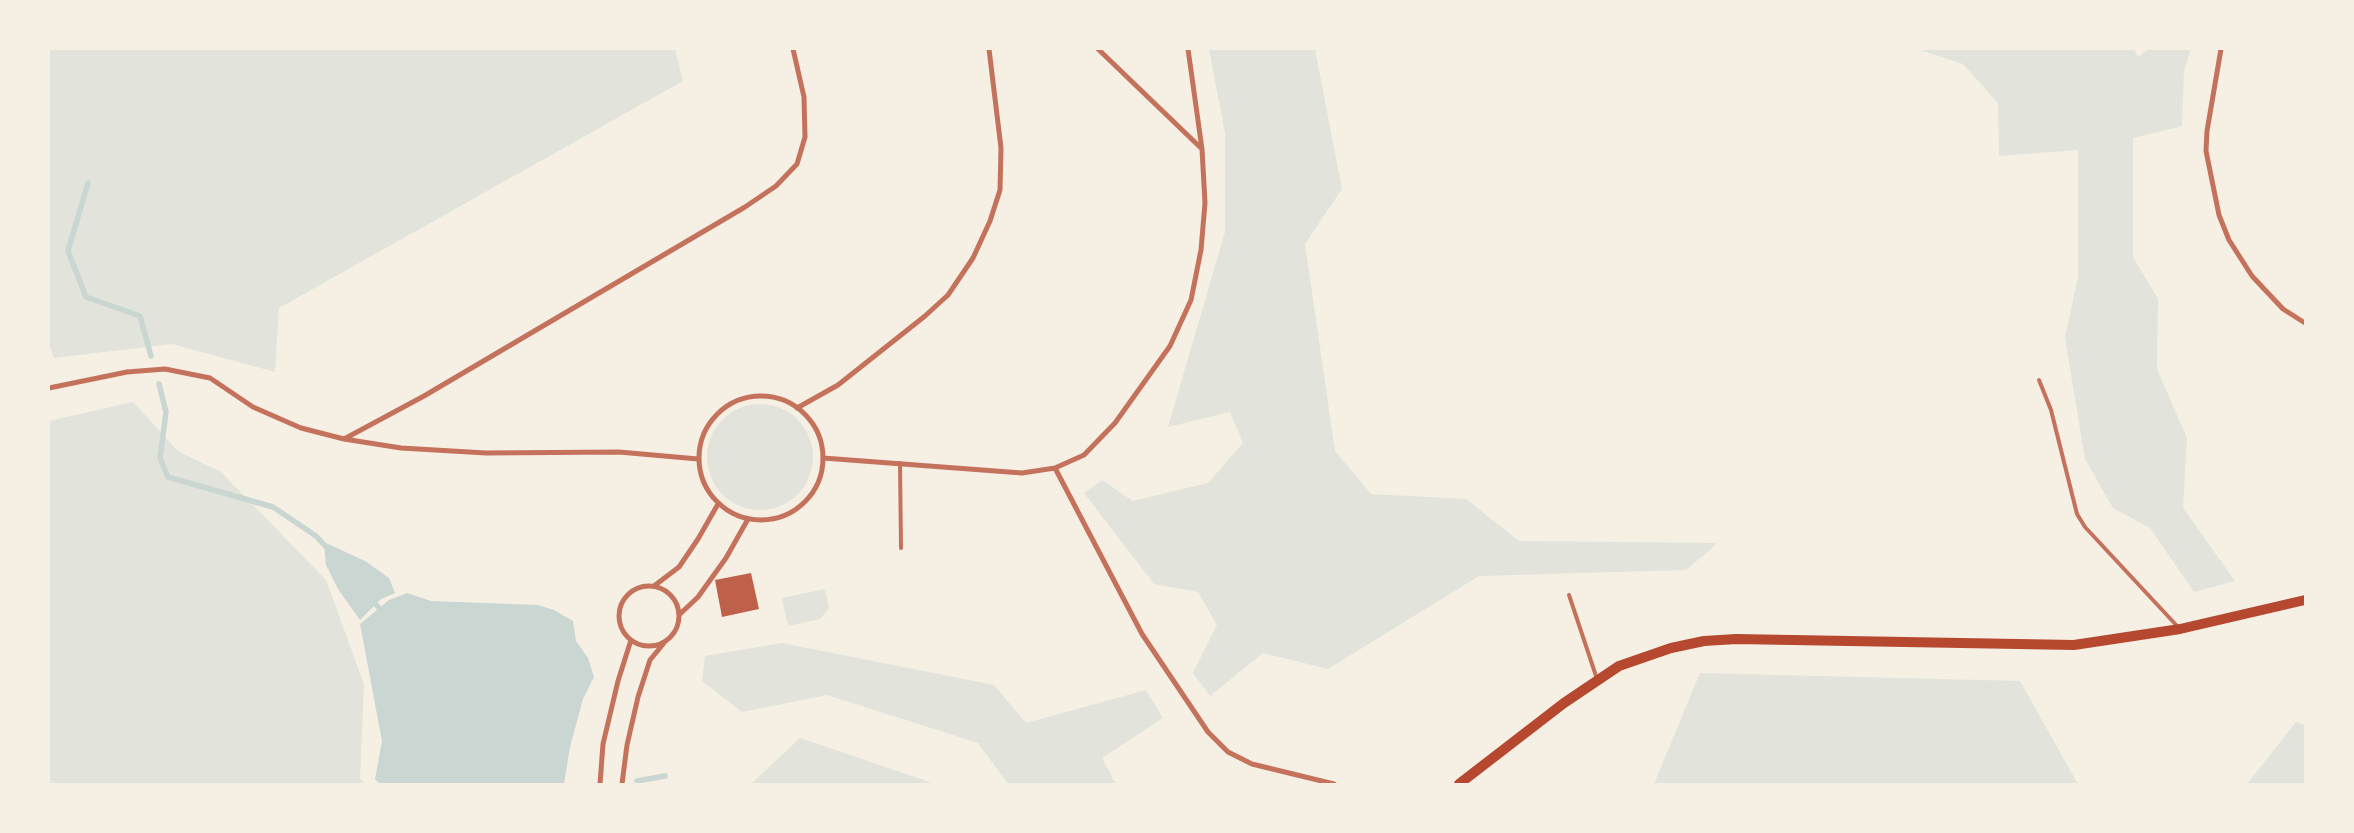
<!DOCTYPE html>
<html>
<head>
<meta charset="utf-8">
<style>
  body { margin:0 }
  #map { position:relative; width:2354px; height:833px; overflow:hidden; background:#f6efe4; font-family:"Times New Roman",serif }
  canvas { display:block }
  .frame { position:absolute; inset:0; border:50px solid #f6efe4; pointer-events:none }
</style>
</head>
<body>
<div id="map">
<canvas width="2354" height="833"></canvas>
<div class="frame"></div>
</div>
<script>
const c = document.querySelector('canvas').getContext('2d');
c.lineJoin = 'round';
function fillPath(path, color) { c.fillStyle = color; c.fill(path, 'evenodd'); }
const shape = rows => new Path2D(rows.map(r => 'M' + r).join(''));
function strokePath(path, color, width, dash) { c.strokeStyle = color; c.lineWidth = width; c.lineCap = dash ? 'butt' : 'round'; c.setLineDash(dash || []); c.stroke(path); }
const green = shape([
  [49,49,675,49,683,81,279,308,275,372,172,344,54,358,49,345],
  [1209,49,1315,49,1342,189,1305,244,1335,451,1371,494,1466,499,1519,541,1718,543,1686,570,1479,576,1328,669,1263,653,1210,696,1193,673,1217,625,1198,592,1154,584,1084,493,1102,480,1133,501,1208,483,1243,443,1230,412,1168,427,1225,232,1225,133],
  [1917,49,2134,49,2138,57,2148,49,2191,49,2184,70,2182,126,2133,138,2133,257,2158,299,2157,369,2187,438,2183,508,2235,581,2194,592,2150,528,2113,508,2085,459,2065,338,2078,277,2078,150,1999,156,1998,103,1963,64],
  [133,402,178,451,221,472,326,580,364,684,360,778,365,784,49,784,49,421],
  '707 457a53 53 0 1 1 106 0a53 53 0 1 1-106 0Z',
  [825,589,829,608,820,619,788,626,782,598],
  [782,643,994,685,1026,723,1146,690,1163,718,1102,758,1116,784,1008,784,978,743,827,695,742,712,702,681,705,656],
  [1700,673,2020,681,2078,784,1654,784],
  [2296,722,2305,725,2305,784,2247,784],
  [800,738,924,780,935,784,751,784]
]);
const water = shape([
  [324,542,365,561,389,578,395,593,381,599,360,620,338,589,326,565],
  [407,593,431,601,538,605,554,610,573,621,576,641,588,658,594,677,583,699,570,747,564,784,380,784,375,779,382,741,360,624,389,600]
]);
const stream = shape([
  [88,183,68,251,86,297,140,316,151,356],
  [159,384,166,412,160,458,168,477,273,507,316,536,328,549],
  [372,600,379,608],
  [637,781,665,776]
]);
const building = shape([
  [751,573,759,609,722,617,715,580]
]);
const service = shape([
  [2039,380,2051,410,2077,514,2085,527,2178,627],
  [900,463,901,548],
  [1569,595,1597,679]
]);
const minor = shape([
  [1098,49,1202,149],
  [2221,49,2207,131,2206,151,2219,215,2229,240,2252,276,2283,309,2305,323],
  [49,388,127,372,165,369,210,378,253,407,301,428,344,439,401,448,486,453,619,452,698,459],
  '699 458a62 62 0 1 1 124 0a62 62 0 1 1-124 0Z',
  [797,408,838,385,925,316,948,295,973,258,990,221,1000,190,1001,148,989,49],
  [344,439,424,396,745,207,776,186,797,164,805,137,804,97,793,49],
  [823,458,1022,473,1055,468,1142,634,1208,732,1228,752,1252,764,1334,784],
  [1055,468,1084,455,1115,423,1170,346,1191,300,1201,250,1205,203,1202,149,1188,49],
  '619 616a30 30 0 1 1 60 0a30 30 0 1 1-60 0Z',
  [654,586,679,567,698,539,718,504],
  [680,614,698,597,726,558,748,519],
  [600,784,603,744,618,681,631,640],
  [622,784,627,745,638,697,650,660,664,643]
]);
const secondary = shape([
  [1459,784,1564,703,1619,666,1671,648,1704,641,1736,639,2074,645,2180,629,2305,600]
]);
fillPath(green, '#e2e4dc');
fillPath(water, '#c9d6d2');
strokePath(stream, '#c9d6d2', 5.5);
fillPath(building, '#bf614a');
strokePath(service, '#c5725c', 4);
strokePath(minor, '#c5725c', 5);
strokePath(secondary, '#b5482f', 10);
</script>
</body>
</html>
